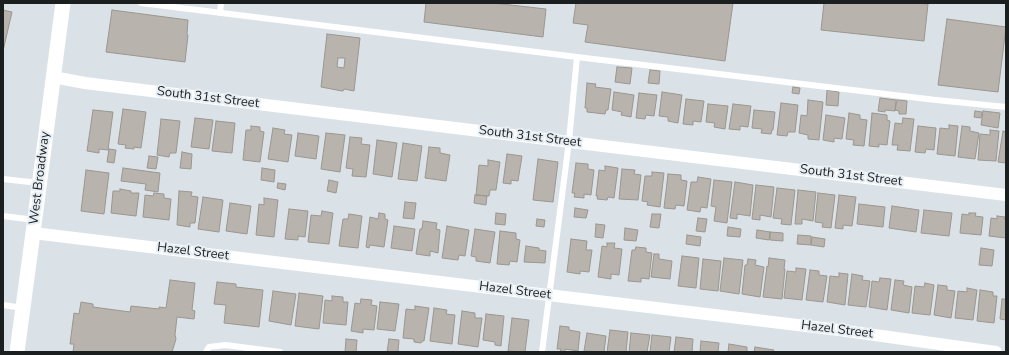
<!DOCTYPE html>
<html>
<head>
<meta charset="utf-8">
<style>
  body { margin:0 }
  #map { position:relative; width:1009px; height:355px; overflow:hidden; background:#dbe2e7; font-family:"Nunito Sans",sans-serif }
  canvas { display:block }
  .frame { position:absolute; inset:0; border:4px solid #1c1f20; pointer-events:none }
</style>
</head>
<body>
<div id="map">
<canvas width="1009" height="355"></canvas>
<div class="frame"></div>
</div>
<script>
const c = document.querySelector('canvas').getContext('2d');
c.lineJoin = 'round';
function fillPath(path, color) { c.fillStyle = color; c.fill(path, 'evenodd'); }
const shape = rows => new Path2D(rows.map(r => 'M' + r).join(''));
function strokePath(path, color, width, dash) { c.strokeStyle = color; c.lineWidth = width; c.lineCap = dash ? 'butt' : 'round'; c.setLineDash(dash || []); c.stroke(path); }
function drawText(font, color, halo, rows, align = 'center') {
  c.font = font + ' "Nunito Sans",sans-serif'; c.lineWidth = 4; c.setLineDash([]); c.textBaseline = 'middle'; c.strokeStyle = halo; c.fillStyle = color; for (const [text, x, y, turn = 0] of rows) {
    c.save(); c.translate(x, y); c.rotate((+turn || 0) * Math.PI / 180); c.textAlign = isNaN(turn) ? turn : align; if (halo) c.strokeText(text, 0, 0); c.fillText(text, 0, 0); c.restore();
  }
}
const building = shape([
  [426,3,493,3,546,9,543,37,424,22,426,3],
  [576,3,733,3,725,61,585,42,588,25,573,23,576,3],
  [824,3,915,3,928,4,924,41,821,30,824,3],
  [3,10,12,12,3,51,3,10],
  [112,10,188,20,187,34,188,35,185,62,106,52,112,10],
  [947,19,1006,27,998,92,938,85,947,19],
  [327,34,360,38,354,91,344,89,343,91,342,91,321,87,327,34],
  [338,58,345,58,344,68,337,67,338,58],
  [617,67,632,68,630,84,615,82,617,67],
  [650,70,660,71,659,84,648,83,650,70],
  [587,83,596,84,595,87,611,89,608,110,606,110,605,114,587,112,587,108,585,108,587,83],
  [793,87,800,88,799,94,792,93,793,87],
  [827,90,839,92,838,106,826,105,827,90],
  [614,92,634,95,631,117,621,115,622,112,612,110,614,92],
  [662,92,682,95,678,123,668,121,668,117,659,116,662,92],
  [639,93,657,95,654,116,646,115,645,119,636,118,639,93],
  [880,98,896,100,895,111,885,110,885,112,878,111,880,98],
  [686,99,704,101,701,122,693,121,693,125,683,124,686,99],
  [808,100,823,102,819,140,808,139,808,135,799,133,801,115,807,116,808,100],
  [897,100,907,101,906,114,899,114,899,111,895,110,897,100],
  [781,103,798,105,795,132,788,132,787,136,777,135,781,103],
  [708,104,728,106,725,129,714,127,715,123,706,122,708,104],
  [733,104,751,106,748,127,740,126,740,130,729,129,733,104],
  [123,109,146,112,141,148,134,147,134,149,125,148,126,145,118,144,123,109],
  [93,110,113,112,108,150,99,149,99,153,87,151,93,110],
  [754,110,775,112,773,130,772,130,771,134,761,133,762,129,752,128,754,110],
  [975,111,982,112,981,118,974,117,975,111],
  [983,111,1000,113,998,128,981,125,983,111],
  [849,113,860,115,860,119,867,120,864,146,853,145,854,140,846,139,849,113],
  [872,113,887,115,887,120,890,121,887,145,879,144,879,147,869,146,872,113],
  [826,115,845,118,842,139,834,138,834,142,823,140,826,115],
  [195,118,213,120,209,149,191,147,195,118],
  [903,118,914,119,910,151,897,150,898,145,892,145,895,123,902,124,903,118],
  [161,119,180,121,176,153,170,153,169,157,157,155,161,119],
  [216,121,235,123,232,153,212,151,216,121],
  [949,125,958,126,955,156,937,154,940,128,949,129,949,125],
  [251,126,260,127,260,131,264,132,260,162,243,160,246,130,251,130,251,126],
  [918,126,936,128,934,150,926,149,925,153,915,152,918,126],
  [962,126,970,127,970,131,979,133,975,159,958,157,962,126],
  [273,128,285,130,284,134,292,135,288,162,268,159,273,128],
  [990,130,999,131,996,161,978,160,980,134,990,135,990,130],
  [1003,131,1006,132,1006,163,998,162,1003,131],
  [298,133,319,136,316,159,295,156,298,133],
  [326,133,345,135,340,172,321,169,326,133],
  [350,137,362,138,361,144,370,145,366,177,352,176,353,169,346,168,350,137],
  [377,140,397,143,392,177,373,174,377,140],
  [403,143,422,146,417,181,398,179,403,143],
  [429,147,440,148,440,153,450,155,446,181,425,178,429,147],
  [109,149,116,150,114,163,107,162,109,149],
  [182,152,192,154,191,169,180,168,182,152],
  [507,154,522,156,518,181,511,180,511,184,503,183,507,154],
  [149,156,158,157,156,169,147,168,149,156],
  [538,159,558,162,553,202,533,200,538,159],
  [488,160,500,162,496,190,490,190,489,196,476,195,479,165,488,166,488,160],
  [576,163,588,164,588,169,594,170,591,195,584,194,584,198,574,197,575,193,572,193,576,163],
  [605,166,618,168,614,198,608,197,607,200,597,199,598,196,596,196,599,170,605,171,605,166],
  [123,168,160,173,158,192,145,190,146,184,121,181,123,168],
  [262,168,275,170,274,182,261,180,262,168],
  [622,169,635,170,634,174,641,175,638,200,619,199,622,169],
  [86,170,109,173,104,214,81,211,86,170],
  [652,172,664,173,660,207,647,205,648,202,642,201,645,176,652,176,652,172],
  [668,174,681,175,681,180,687,181,684,206,676,205,675,209,664,208,668,174],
  [698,177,711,179,707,208,701,207,700,212,687,210,691,182,697,182,698,177],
  [329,180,338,182,336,193,327,191,329,180],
  [714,180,732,182,727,223,714,221,716,207,711,206,714,180],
  [735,182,753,185,750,216,737,214,737,219,730,218,735,182],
  [278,183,286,184,285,190,277,188,278,183],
  [756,185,774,187,771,217,760,215,760,220,752,219,756,185],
  [777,188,795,190,791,225,781,224,782,219,773,218,777,188],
  [120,189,131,191,131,193,139,193,136,216,111,213,113,191,120,191,120,189],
  [798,190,816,192,813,221,802,219,802,224,795,224,798,190],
  [179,191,192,192,191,196,198,197,195,223,190,223,190,227,177,225,179,191],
  [154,193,164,194,164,198,171,199,169,220,143,217,145,195,153,196,154,193],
  [818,193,835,195,831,228,822,227,823,223,815,222,818,193],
  [475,195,487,196,486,205,474,203,475,195],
  [839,195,856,197,852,226,843,225,843,229,835,228,839,195],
  [203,197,223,200,219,232,198,229,203,197],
  [264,198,278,200,274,237,256,235,259,204,264,205,264,198],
  [405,202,416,203,414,219,403,218,405,202],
  [230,203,251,206,247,234,226,231,230,203],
  [859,204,885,207,883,227,857,224,859,204],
  [892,206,919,210,916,232,889,228,892,206],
  [575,208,588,210,586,218,574,217,575,208],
  [289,209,308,211,305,237,298,236,298,240,285,239,289,209],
  [924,210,952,213,949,236,921,233,924,210],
  [322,211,333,213,329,244,308,242,311,215,321,216,322,211],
  [379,213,385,214,385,219,388,220,384,247,370,245,369,248,366,247,370,217,378,219,379,213],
  [496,213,506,214,505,225,495,224,496,213],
  [969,213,976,213,975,216,983,217,981,235,960,233,962,214,969,215,969,213],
  [349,214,362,216,358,248,339,246,343,219,348,219,349,214],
  [652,214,661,214,659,228,650,227,652,214],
  [997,216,1005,217,1004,219,1006,219,1006,238,989,236,991,218,997,219,997,216],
  [698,218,707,219,705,232,696,231,698,218],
  [537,219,545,220,544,227,536,226,537,219],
  [423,221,437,223,436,229,440,230,438,253,430,251,430,256,416,254,420,229,422,229,423,221],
  [596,224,605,225,603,238,595,237,596,224],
  [394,226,415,229,412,251,391,248,394,226],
  [447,226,469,230,465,256,459,255,458,260,442,258,447,226],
  [728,227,741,229,740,237,727,236,728,227],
  [625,228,638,230,636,241,624,240,625,228],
  [475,229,495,232,490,263,476,261,476,257,471,256,475,229],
  [757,230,770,232,769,240,756,238,757,230],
  [500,231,516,233,516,239,520,240,517,262,510,261,509,265,497,264,500,231],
  [770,232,783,233,783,241,770,240,770,232],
  [687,235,701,237,700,246,686,244,687,235],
  [798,235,811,236,811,245,797,244,798,235],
  [812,237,825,239,824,247,811,245,812,237],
  [571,239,587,241,586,250,592,250,589,272,580,271,580,274,567,272,571,239],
  [607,243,615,243,614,248,622,249,619,275,611,274,611,279,598,277,602,246,607,247,607,243],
  [526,246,539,248,539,250,546,251,545,263,524,262,526,246],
  [636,247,646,248,646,252,652,253,649,279,641,278,641,282,628,281,632,250,635,250,636,247],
  [981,248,994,250,992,266,979,265,981,248],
  [654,254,659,254,659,259,672,261,670,279,651,277,654,254],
  [682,256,699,258,696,288,678,286,682,256],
  [724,258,743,260,739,294,720,291,724,258],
  [769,258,785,260,784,269,785,269,782,299,763,297,767,266,768,267,769,258],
  [703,259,721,261,718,291,700,289,703,259],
  [748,259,756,260,755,265,764,267,760,297,742,294,745,265,747,265,748,259],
  [796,268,806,269,802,300,784,298,787,271,796,272,796,268],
  [810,270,819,271,819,275,827,276,823,302,806,300,810,270],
  [839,273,848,274,845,305,827,302,830,276,839,277,839,273],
  [852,274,863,276,862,280,870,281,866,307,848,305,852,274],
  [880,278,891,279,887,310,869,307,872,281,879,282,880,278],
  [170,280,195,283,192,310,195,311,194,319,177,317,175,335,176,339,172,352,73,352,74,344,70,344,74,313,79,314,81,302,93,304,93,307,130,312,131,306,159,309,159,307,166,308,170,280],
  [895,280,904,281,903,285,912,287,909,313,891,310,895,280],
  [217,282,236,284,236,287,263,290,259,327,224,323,226,305,214,304,217,282],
  [925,283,934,285,930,315,912,313,915,286,924,287,925,283],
  [938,285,947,286,947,290,955,291,951,318,934,315,938,285],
  [967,288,977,290,973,320,955,318,958,291,967,292,967,288],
  [980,290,993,292,993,296,997,296,994,323,977,321,980,290],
  [273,291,296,294,291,325,269,321,273,291],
  [299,293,323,296,319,329,295,326,299,293],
  [332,296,343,297,343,302,348,302,346,325,323,323,325,300,332,301,332,296],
  [361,299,372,300,371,305,377,306,374,330,363,329,363,333,351,331,355,303,360,304,361,299],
  [1002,299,1006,299,1006,320,1000,319,1002,299],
  [380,302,399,304,395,331,377,329,380,302],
  [415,306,429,308,424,341,422,341,421,343,414,342,414,339,403,338,406,309,415,310,415,306],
  [434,308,447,310,446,314,455,315,452,344,430,341,434,308],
  [462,311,475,313,475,318,482,318,478,347,458,344,462,311],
  [486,314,504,316,501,346,495,345,495,342,483,340,486,314],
  [512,318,529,320,525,352,508,351,512,318],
  [560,326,569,327,569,330,580,332,578,351,565,349,565,352,560,352,561,349,557,349,560,326],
  [610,330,628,332,626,352,607,352,610,330],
  [587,333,606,336,604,352,584,351,587,333],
  [631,333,650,335,647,352,629,352,631,333],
  [652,335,671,337,669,352,650,352,652,335],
  [676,337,693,339,692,352,674,352,676,337],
  [346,339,357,340,356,352,345,352,346,339],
  [389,339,399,340,398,352,387,352,389,339],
  [701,341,719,343,718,352,700,352,701,341],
  [729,344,747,347,747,352,728,352,729,344],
  [755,347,774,350,773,352,754,352,755,347]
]);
const service = shape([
  [141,3,577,57,936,100,1006,107],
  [220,13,221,3],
  [3,179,39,183],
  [3,216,35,220],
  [3,305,23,308],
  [206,352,209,347,225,345,280,352],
  [542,352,569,141,577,57]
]);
const minor = shape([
  [53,77,85,83,1006,195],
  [33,233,839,330,996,352]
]);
const tertiary = shape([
  [17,352,33,233,63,3]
]);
const streetNames = [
  ["South 31st Street",208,98,7],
  ["South 31st Street",530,137,7],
  ["South 31st Street",851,176,7],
  ["West Broadway",40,178,-83],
  ["Hazel Street",193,252,7],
  ["Hazel Street",515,291,7],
  ["Hazel Street",837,330,7]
];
fillPath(building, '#b8b3ad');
strokePath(building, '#9a9690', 1);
strokePath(service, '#fff', 6);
strokePath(minor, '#fff', 12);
strokePath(tertiary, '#fff', 15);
drawText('13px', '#1c1f20', '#e8eff4', streetNames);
</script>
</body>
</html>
